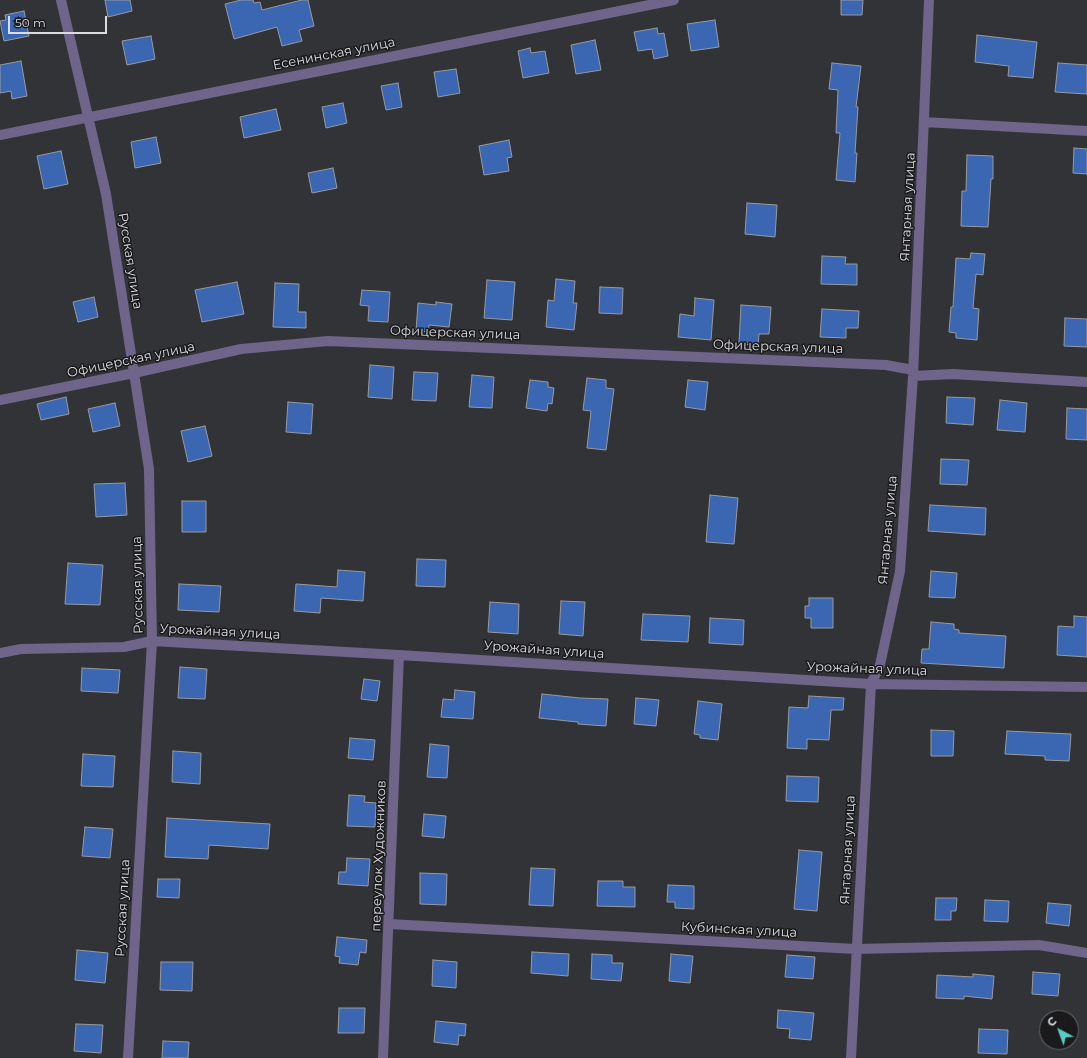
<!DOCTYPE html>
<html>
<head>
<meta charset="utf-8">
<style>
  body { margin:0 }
  #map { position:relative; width:1087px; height:1058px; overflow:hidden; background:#323337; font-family:Montserrat,sans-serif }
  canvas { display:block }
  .north { position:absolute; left:1039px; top:1010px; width:40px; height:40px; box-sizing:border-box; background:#1a1a1d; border:1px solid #68686b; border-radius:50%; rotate:319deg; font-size:11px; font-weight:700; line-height:16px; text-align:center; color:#dcdcdf }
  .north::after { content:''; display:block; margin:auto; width:14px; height:18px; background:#57cec1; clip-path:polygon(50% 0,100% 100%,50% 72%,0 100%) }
  .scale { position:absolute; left:8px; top:16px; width:99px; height:18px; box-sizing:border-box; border:2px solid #dcdcdf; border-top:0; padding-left:5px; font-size:12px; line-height:14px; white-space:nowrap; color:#dcdcdf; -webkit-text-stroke:3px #1a1a1d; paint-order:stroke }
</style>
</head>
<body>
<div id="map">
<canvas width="1087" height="1058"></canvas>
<div class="north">С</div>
<div class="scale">50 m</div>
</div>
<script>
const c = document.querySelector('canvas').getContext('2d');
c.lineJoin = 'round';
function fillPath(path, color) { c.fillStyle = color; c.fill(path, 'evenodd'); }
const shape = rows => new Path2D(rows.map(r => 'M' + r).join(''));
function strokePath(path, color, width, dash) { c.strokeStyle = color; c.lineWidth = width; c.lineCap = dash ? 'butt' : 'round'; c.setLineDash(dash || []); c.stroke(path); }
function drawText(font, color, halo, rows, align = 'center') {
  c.font = font + ' Montserrat,sans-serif'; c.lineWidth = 3; c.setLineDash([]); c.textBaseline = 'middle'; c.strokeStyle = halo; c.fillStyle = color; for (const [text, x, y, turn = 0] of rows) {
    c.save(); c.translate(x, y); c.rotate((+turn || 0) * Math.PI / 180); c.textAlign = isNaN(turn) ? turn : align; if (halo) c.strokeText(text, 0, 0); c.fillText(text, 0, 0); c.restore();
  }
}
const building = shape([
  [105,0,130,0,132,11,108,17,105,0],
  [241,0,253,0,254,3,260,2,262,10,302,0,308,0,314,26,299,30,302,41,282,46,277,27,234,39,225,4,241,0],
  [841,0,863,0,862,15,841,15,841,0],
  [24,11,29,36,4,41,0,21,6,20,5,15,24,11],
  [715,20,719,47,691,51,687,24,715,20],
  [657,28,658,34,664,33,668,56,654,59,652,49,638,51,634,32,657,28],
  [977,35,1037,42,1033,78,1008,76,1009,66,975,62,977,35],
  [151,36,155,59,127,65,122,41,151,36],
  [595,40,601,70,576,74,571,45,595,40],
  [530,48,531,53,545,51,549,73,523,78,518,51,530,48],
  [21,61,27,96,12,99,11,91,0,93,0,65,21,61],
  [832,63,861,66,856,107,858,107,855,153,857,153,855,182,836,180,840,133,836,133,838,90,829,89,832,63],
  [1058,63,1087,65,1087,94,1055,92,1058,63],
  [456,69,460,93,438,97,434,72,456,69],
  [398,83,402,107,386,110,381,86,398,83],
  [343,103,347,123,326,128,322,107,343,103],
  [276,109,281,130,244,138,240,117,276,109],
  [156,137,161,163,135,168,131,142,156,137],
  [509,140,512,157,507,158,509,171,484,175,479,146,509,140],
  [1074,148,1087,149,1087,174,1073,173,1074,148],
  [61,151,68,184,44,189,37,156,61,151],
  [967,155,993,156,993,179,991,179,988,227,961,226,962,191,966,191,967,155],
  [333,168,337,188,312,193,308,173,333,168],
  [747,203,777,205,775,237,745,234,747,203],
  [971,253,985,254,983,275,976,274,973,308,979,309,977,340,956,338,956,333,949,332,951,307,953,307,956,258,970,259,971,253],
  [822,256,846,257,845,264,857,264,857,285,821,284,822,256],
  [556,279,575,281,573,303,577,303,574,330,546,327,548,300,554,301,556,279],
  [487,280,515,282,512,320,484,318,487,280],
  [237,282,244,314,202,322,195,290,237,282],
  [275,283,299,284,298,312,306,312,306,328,273,327,275,283],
  [600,287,623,288,622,314,599,313,600,287],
  [362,290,390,292,388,322,368,321,369,306,360,305,362,290],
  [94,297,98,317,78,322,73,302,94,297],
  [695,298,714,300,711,340,678,337,680,314,694,316,695,298],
  [436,302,452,304,449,327,429,325,428,332,416,331,418,303,436,305,436,302],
  [741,305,771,307,769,334,759,334,758,345,739,344,741,305],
  [822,309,859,311,858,328,846,328,846,338,820,337,822,309],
  [1065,318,1087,319,1087,347,1064,346,1065,318],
  [370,365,394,367,392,399,368,397,370,365],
  [414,372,438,373,436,401,412,400,414,372],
  [472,375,494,377,492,408,469,407,472,375],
  [587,378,606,380,606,388,614,389,606,450,587,448,591,411,583,410,587,378],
  [530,380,548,382,548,387,554,388,552,404,548,403,547,411,526,408,530,380],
  [688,380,708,382,705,410,685,407,688,380],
  [66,397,69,414,41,420,37,404,66,397],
  [947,397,975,398,973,425,946,423,947,397],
  [1000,400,1027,403,1025,432,997,430,1000,400],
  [288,402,313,404,311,434,286,432,288,402],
  [115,403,120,426,93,432,88,409,115,403],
  [1067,408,1087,409,1087,440,1066,439,1067,408],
  [205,426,212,456,188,462,181,431,205,426],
  [941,459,969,460,967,485,940,484,941,459],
  [125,483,127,515,96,517,94,484,125,483],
  [710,495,738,498,734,544,706,542,710,495],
  [182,501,206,501,206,532,182,532,182,501],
  [930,505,986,508,985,535,928,531,930,505],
  [417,559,446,560,445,587,416,586,417,559],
  [68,563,103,565,100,605,65,604,68,563],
  [338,570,365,572,363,601,321,598,320,613,294,611,296,584,337,587,338,570],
  [931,571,957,573,955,598,929,597,931,571],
  [179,584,221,586,219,612,178,610,179,584],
  [809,598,833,598,833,628,811,628,811,618,805,618,805,606,809,606,809,598],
  [561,601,585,602,583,636,559,634,561,601],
  [490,602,519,604,518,634,488,632,490,602],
  [643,614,690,616,688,642,641,640,643,614],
  [1074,616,1087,617,1087,657,1057,655,1058,626,1074,627,1074,616],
  [710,618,744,620,743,645,709,643,710,618],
  [931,622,954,624,954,629,959,630,959,633,1006,636,1004,668,921,663,922,649,929,649,931,622],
  [180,667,207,669,205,699,178,698,180,667],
  [82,668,120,670,118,693,81,691,82,668],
  [364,679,380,681,377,701,361,699,364,679],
  [455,690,475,692,473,719,441,717,443,699,454,700,455,690],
  [542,694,580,698,608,699,606,726,578,724,578,722,539,718,542,694],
  [809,696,844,698,843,710,831,710,829,740,807,739,807,749,787,748,789,707,808,708,809,696],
  [636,698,659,700,656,726,634,724,636,698],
  [698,701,722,704,718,740,700,738,700,735,694,734,698,701],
  [931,730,954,731,953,756,931,756,931,730],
  [1007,731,1071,734,1069,761,1045,760,1045,756,1005,754,1007,731],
  [350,738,375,740,373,760,348,758,350,738],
  [430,744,449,746,447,778,427,777,430,744],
  [173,751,201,753,200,784,172,782,173,751],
  [83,754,115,756,113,787,81,786,83,754],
  [787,776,819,777,818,802,786,801,787,776],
  [349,795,365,796,364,802,376,803,375,827,347,826,349,795],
  [424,814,446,816,444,838,422,836,424,814],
  [167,818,270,824,268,849,209,845,208,859,165,857,167,818],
  [85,827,113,829,110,858,82,856,85,827],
  [799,850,822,852,817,911,794,909,799,850],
  [347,858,370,859,368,886,338,884,339,872,346,872,347,858],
  [531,868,555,869,553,906,529,905,531,868],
  [420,873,447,874,446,905,420,904,420,873],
  [158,879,180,879,179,898,157,897,158,879],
  [598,881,623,881,623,887,635,887,635,907,597,906,598,881],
  [668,885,694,886,694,909,675,908,675,902,667,902,668,885],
  [936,898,957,898,956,911,951,911,951,920,935,920,936,898],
  [985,900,1009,901,1008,922,984,921,985,900],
  [1048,903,1071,905,1069,926,1046,923,1048,903],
  [337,937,367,940,366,953,360,952,358,965,339,963,340,957,335,956,337,937],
  [77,950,108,953,105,983,75,980,77,950],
  [532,952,569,954,568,976,531,973,532,952],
  [592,954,612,955,612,963,623,963,621,981,591,979,592,954],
  [671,954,693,956,690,983,669,981,671,954],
  [787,955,815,957,813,979,785,977,787,955],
  [433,960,457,962,456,988,432,986,433,960],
  [161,962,193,962,192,991,160,990,161,962],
  [1033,972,1060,974,1058,996,1032,994,1033,972],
  [973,974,994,976,992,999,964,996,964,999,936,998,937,975,973,977,973,974],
  [339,1008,365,1008,364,1033,338,1033,339,1008],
  [778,1010,814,1013,811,1040,789,1038,790,1029,777,1028,778,1010],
  [436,1021,466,1024,465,1036,459,1035,458,1045,434,1042,436,1021],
  [76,1024,103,1025,101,1053,74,1051,76,1024],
  [979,1029,1008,1030,1007,1054,978,1053,979,1029],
  [163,1041,189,1042,188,1058,162,1058,163,1041]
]);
const minor = shape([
  [61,0,106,194,149,469,152,641,128,1058],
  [924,122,1087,131],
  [0,135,674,0],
  [913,376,953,374,1087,382],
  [0,400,134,373,241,349,328,341,886,365,913,370],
  [0,653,21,649,124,647,152,641,399,655,871,684,1087,687],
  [389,924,856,949,1039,945,1087,953],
  [383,1058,399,655],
  [851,1058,871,684,880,665,900,571,913,376,929,0]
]);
const streetNames = [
  ["Есенинская улица",334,54,-11],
  ["Янтарная улица",908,207,-87],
  ["Русская улица",130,261,81],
  ["Офицерская улица",455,333,2],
  ["Офицерская улица",778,347,2],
  ["Офицерская улица",131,360,-12],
  ["Янтарная улица",888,530,-85],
  ["Русская улица",138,585,-91],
  ["Урожайная улица",220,632,3],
  ["Урожайная улица",544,650,4],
  ["Урожайная улица",867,669,2],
  ["Янтарная улица",848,850,-87],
  ["переулок Художников",379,856,-88],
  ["Русская улица",123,908,-87],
  ["Кубинская улица",739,930,3]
];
fillPath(building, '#3b66b1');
strokePath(building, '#979a9f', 1);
strokePath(minor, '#6f6489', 10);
drawText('13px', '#dcdcdf', '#1a1a1d', streetNames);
</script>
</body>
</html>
